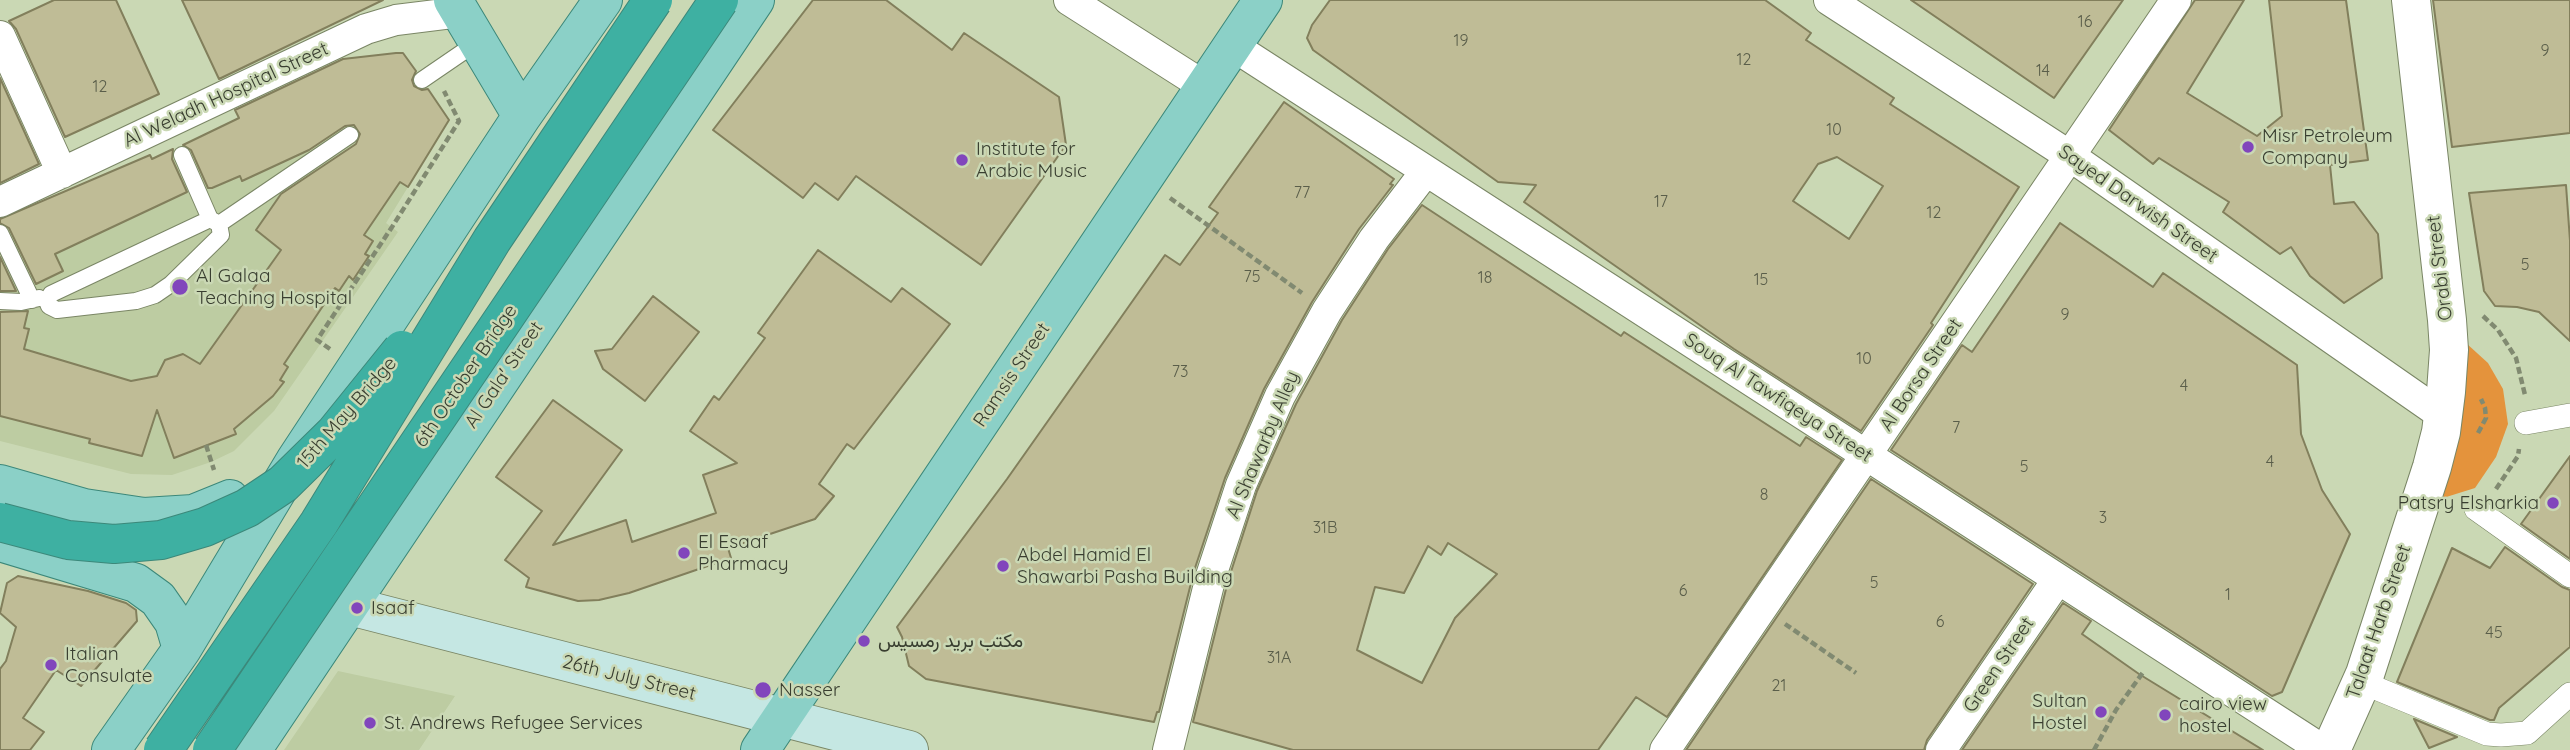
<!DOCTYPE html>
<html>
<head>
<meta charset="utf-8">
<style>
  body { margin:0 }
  canvas { display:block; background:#cad8b4 }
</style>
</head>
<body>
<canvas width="2570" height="750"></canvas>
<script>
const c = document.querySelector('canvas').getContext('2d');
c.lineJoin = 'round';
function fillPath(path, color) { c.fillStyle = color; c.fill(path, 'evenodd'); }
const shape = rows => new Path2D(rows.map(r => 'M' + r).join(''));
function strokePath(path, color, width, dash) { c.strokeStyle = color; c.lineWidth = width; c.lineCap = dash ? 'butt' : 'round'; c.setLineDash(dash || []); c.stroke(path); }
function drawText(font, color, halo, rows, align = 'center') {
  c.font = font + ' Quicksand,Vazirmatn,sans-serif'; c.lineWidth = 5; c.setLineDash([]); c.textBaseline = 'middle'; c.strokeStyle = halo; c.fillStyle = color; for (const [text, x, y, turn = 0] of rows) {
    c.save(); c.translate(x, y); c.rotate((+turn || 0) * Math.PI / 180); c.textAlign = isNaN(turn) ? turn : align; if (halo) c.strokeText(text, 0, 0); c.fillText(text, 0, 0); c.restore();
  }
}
const built = shape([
  [396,53,404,55,449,120,386,223,398,232,274,411,234,451,211,462,172,475,131,474,0,441,0,227,150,155,153,160,372,56],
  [338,671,455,696,419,750,284,750]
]);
const green = shape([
  [2466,343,2488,363,2503,389,2508,424,2496,457,2475,488,2443,498]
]);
const building = shape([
  [54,0,116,0,159,94,65,137,16,29,9,21,54,0],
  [182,0,383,0,219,79,182,0],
  [813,0,886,0,952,50,964,33,1059,97,1066,145,981,265,856,176,838,200,815,183,803,198,713,130,813,0],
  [1330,0,1765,0,1811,33,1806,40,1894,98,1890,104,2019,187,1931,323,1933,325,1861,431,1734,349,1524,202,1536,185,1498,182,1313,50,1307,38,1312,25,1330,0],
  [1837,157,1883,186,1849,239,1793,201,1818,164,1837,157],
  [1911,0,2123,0,2054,98,1911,0],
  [2195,0,2244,0,2187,93,2257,136,2282,116,2269,0,2346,0,2368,160,2330,165,2334,204,2354,202,2378,234,2382,278,2344,303,2310,276,2291,247,2280,254,2223,212,2229,202,2159,158,2153,164,2109,130,2195,0],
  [2433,0,2570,0,2570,133,2452,147,2433,0],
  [396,53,403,53,416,71,412,80,414,86,422,90,428,89,449,120,408,187,400,182,364,235,373,241,365,254,369,256,353,280,349,276,339,291,335,288,284,364,288,367,280,380,284,382,273,396,234,429,236,434,174,458,157,410,142,456,89,443,90,439,0,416,0,312,28,311,24,328,29,329,24,349,131,381,157,376,165,360,183,354,200,364,281,250,256,230,281,194,356,144,360,134,354,125,345,126,309,150,242,181,240,176,212,188,208,188,191,150,183,145,239,118,235,110,343,59,396,53],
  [0,78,39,164,0,183,0,78],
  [1284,102,1394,179,1390,184,1393,185,1359,229,1312,302,1264,389,1225,478,1194,571,1159,712,1157,712,1154,722,926,679,909,666,902,637,897,627,1007,479,1165,255,1180,265,1218,213,1209,207,1284,102],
  [173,149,172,159,187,192,55,254,63,271,36,284,9,228,0,223,0,219,150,155,152,159,173,149],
  [2566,185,2570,241,2570,341,2539,312,2517,307,2495,306,2484,291,2469,193,2566,185],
  [1422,205,1621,336,1624,332,1800,446,1806,437,1842,460,1667,717,1636,697,1598,750,1293,750,1193,722,1228,581,1257,491,1296,404,1342,320,1388,249,1422,205],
  [1448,543,1497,574,1455,618,1422,683,1357,650,1375,587,1404,593,1428,546,1441,555,1448,543],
  [2060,223,2153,287,2163,273,2297,365,2301,434,2322,490,2350,534,2282,692,2272,696,1891,450,1962,345,1972,352,2060,223],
  [818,250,891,302,902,288,950,324,854,449,847,444,819,484,834,496,815,519,728,548,731,558,629,593,599,600,578,601,526,587,529,578,505,560,542,511,496,477,553,400,622,450,553,545,626,520,632,542,716,513,703,475,737,463,690,431,714,396,719,400,765,338,758,333,818,250],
  [0,257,16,291,0,291,0,257],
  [653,296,699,332,645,401,603,369,595,351,612,349,653,296],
  [2570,456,2570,559,2521,524,2570,456],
  [1871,479,2033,584,1927,740,1924,750,1686,750,1871,479],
  [2505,547,2562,587,2570,590,2570,647,2499,708,2494,720,2490,720,2397,682,2452,548,2490,568,2505,547],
  [18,576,88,591,126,603,136,610,137,621,81,686,56,670,23,718,44,732,30,750,0,750,0,669,6,661,16,627,0,613,7,583,18,576],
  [2063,603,2091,621,2082,634,2139,674,2263,750,1962,750,2063,603],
  [2414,719,2457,737,2429,748,2414,719]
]);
const path = shape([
  [1170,198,1302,293],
  [2483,316,2498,330,2516,358,2525,395],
  [330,349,317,340,392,227,459,121,444,91],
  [2478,433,2486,418,2485,408,2481,399],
  [206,445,214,470],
  [2496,489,2518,456,2519,449],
  [1785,624,1856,673],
  [2094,750,2116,710,2144,671]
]);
const service = shape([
  [422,80,479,41],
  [182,155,210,219],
  [210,219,219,224,221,235,171,284,155,295,136,301,57,310,49,306,47,301,51,294,210,219],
  [219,224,350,135],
  [0,233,32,300],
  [0,301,21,302,39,298]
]);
const pedestrian = shape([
  [2526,423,2570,415],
  [2476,509,2570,576],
  [2361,682,2487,734,2501,735,2527,733,2570,694]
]);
const minor = shape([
  [1069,0,1204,86],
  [1829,0,2070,156,2442,415],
  [0,36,62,173],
  [1233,46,2323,750],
  [0,202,366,29,396,20,460,12],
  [1168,750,1211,576,1241,485,1280,396,1327,311,1374,239,1426,171],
  [1665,750,2176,0],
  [1941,750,2058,579]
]);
const tertiary = shape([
  [2331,750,2365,674,2432,467,2441,432,2446,392,2449,350,2447,320,2411,0]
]);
const secondary = shape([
  [350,606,909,750]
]);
const primary = shape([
  [453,0,522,116],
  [0,484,84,508,144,517,193,514,230,499],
  [0,542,136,583,158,599,174,622,182,649],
  [111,750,182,649,295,461,522,116,603,0],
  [252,750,755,0],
  [760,750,1263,0]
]);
const motorwayBridge = shape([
  [0,522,68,540,114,544,161,540,205,527,247,508,283,484,335,433,402,350],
  [163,750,319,523,492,240,653,0],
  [212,750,719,0]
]);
const markers = [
  [2248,147,7,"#8146bc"],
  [962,160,7,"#8146bc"],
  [180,287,9,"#8146bc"],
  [2553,503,7,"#8146bc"],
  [684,553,7,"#8146bc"],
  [1003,566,7,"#8146bc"],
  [357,608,7,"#8146bc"],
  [864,641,7,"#8146bc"],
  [51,665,7,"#8146bc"],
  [763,690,9,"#8146bc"],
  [2101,712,7,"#8146bc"],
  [2165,715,7,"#8146bc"],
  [370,723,7,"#8146bc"]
];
const numberNames = [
  ["16",2085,22],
  ["19",1461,41],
  ["9",2545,51],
  ["12",1744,60],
  ["14",2043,71],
  ["12",100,87],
  ["10",1834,130],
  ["77",1302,193],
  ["17",1661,202],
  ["12",1934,213],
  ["5",2525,265],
  ["75",1252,277],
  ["18",1485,278],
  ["15",1761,280],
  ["9",2065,315],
  ["10",1864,359],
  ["73",1180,372],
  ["4",2184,386],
  ["7",1956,428],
  ["4",2270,462],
  ["5",2024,467],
  ["8",1764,495],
  ["3",2103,518],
  ["31B",1325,528],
  ["5",1874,583],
  ["6",1683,591],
  ["1",2228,595],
  ["6",1940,622],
  ["45",2494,633],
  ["31A",1279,658],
  ["21",1779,686]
];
const streetNames = [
  ["Al Weladh Hospital Street",226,95,-25],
  ["Sayed Darwish Street",2138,204,35],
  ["Orabi Street",2440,268,-97],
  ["Al Gala' Street",504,375,-56],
  ["Ramsis Street",1012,375,-56],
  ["Al Borsa Street",1921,375,-56],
  ["6th October Bridge",466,376,-56],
  ["Souq Al Tawfiqeya Street",1778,398,33],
  ["15th May Bridge",347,413,-49],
  ["Al Shawarby Alley",1263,445,-67],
  ["Talaat Harb Street",2379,622,-71],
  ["Green Street",1999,665,-56],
  ["26th July Street",629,678,14]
];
const poiNames = [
  ["Misr Petroleum",2262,136],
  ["Company",2262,158],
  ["Institute for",976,149],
  ["Arabic Music",976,171],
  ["Al Galaa",196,276],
  ["Teaching Hospital",196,298],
  ["Patsry Elsharkia",2539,503,"right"],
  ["El Esaaf",698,542],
  ["Pharmacy",698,564],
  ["Abdel Hamid El",1017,555],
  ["Shawarbi Pasha Building",1017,577],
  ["Isaaf",371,608],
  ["مكتب بريد رمسيس",878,641],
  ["Italian",65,654],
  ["Consulate",65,676],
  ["Nasser",779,690],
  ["Sultan",2087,701,"right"],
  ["Hostel",2087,723,"right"],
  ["cairo view",2179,704],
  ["hostel",2179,726],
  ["St. Andrews Refugee Services",384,723]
];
fillPath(built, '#bdcca2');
fillPath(green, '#e4933c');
fillPath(building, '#bfbc96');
strokePath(building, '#827f5c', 2);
strokePath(service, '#7a8665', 18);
strokePath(pedestrian, '#7a8665', 24);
strokePath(minor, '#7a8665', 32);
strokePath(tertiary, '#7a8665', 40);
strokePath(secondary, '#7a8665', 40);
strokePath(primary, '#3c887a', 40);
strokePath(path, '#818a71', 4.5, [7, 3.5]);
strokePath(service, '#fff', 16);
strokePath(pedestrian, '#fff', 23);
strokePath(minor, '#fff', 30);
strokePath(tertiary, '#fff', 38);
strokePath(secondary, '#c5e7e3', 38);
strokePath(primary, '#8bd0c7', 38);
strokePath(motorwayBridge, '#3c887a', 40, []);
strokePath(motorwayBridge, '#3eb0a2', 38);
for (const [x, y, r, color] of markers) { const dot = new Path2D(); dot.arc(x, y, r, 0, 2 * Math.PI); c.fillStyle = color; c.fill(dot); strokePath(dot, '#cad8b4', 2.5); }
drawText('16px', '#5a5e4a', null, numberNames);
drawText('19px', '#393e30', '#cad8b4', streetNames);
drawText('19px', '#393e30', '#cad8b4', poiNames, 'left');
</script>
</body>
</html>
